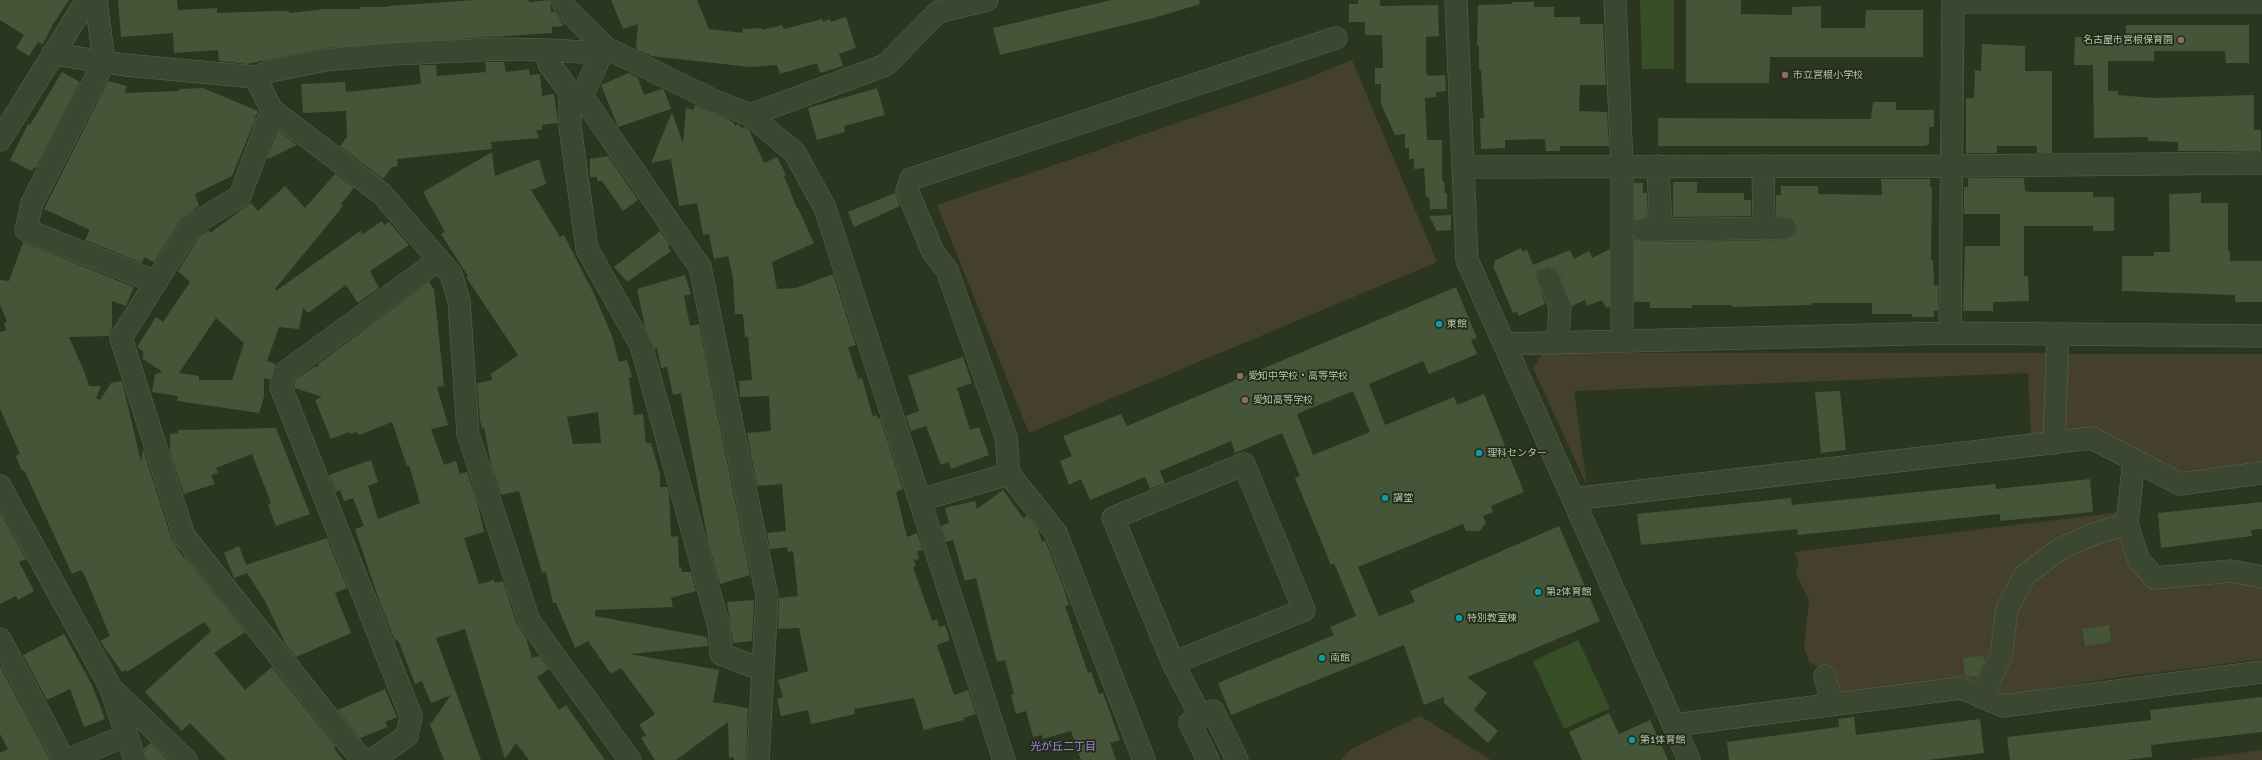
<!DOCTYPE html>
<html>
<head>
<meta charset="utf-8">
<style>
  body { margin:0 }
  canvas { display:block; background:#2a361f }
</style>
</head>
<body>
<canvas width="2262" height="760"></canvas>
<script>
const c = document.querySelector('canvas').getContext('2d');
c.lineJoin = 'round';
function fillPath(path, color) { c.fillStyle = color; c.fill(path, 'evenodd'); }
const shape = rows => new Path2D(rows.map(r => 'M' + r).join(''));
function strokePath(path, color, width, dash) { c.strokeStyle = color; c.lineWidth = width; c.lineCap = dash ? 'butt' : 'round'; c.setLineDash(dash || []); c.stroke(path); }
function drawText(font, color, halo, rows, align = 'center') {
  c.font = font + ' Signika,"Noto Sans JP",sans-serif'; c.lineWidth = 3.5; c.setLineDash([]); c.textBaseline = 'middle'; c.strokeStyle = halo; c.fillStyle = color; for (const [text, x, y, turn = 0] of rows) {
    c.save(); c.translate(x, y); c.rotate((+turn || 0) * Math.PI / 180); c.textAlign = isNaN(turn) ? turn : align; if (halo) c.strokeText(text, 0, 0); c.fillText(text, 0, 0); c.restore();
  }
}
const green = shape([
  [1352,60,1437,262,1029,433,937,205,1306,79],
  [1543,353,2049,353,2045,434,2031,436,2028,373,1574,391,1587,486,1533,368],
  [2064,354,2262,354,2262,464,2180,474,2062,432],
  [2121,512,2141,574,2227,578,2262,583,2262,659,2106,679,2003,696,1967,678,1836,693,1823,670,1809,662,1804,648,1809,600,1796,574,1799,561,1794,552],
  [1420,716,1491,760,1341,760,1351,749],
  [2262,750,2262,760,2187,760]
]);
const water = shape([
  [1640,0,1674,0,1674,69,1642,69],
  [1578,640,1610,708,1564,729,1533,661]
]);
const building = shape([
  [0,0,69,0,53,24,43,44,38,42,29,56,16,48,24,35,0,20],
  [118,0,177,0,178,10,217,8,217,13,275,11,289,11,289,13,325,9,360,9,360,7,388,7,388,6,476,0,529,0,529,2,550,0,551,12,554,12,564,26,552,27,552,33,324,48,247,64,219,61,218,50,174,53,173,33,121,37],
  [611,0,697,0,709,29,743,33,742,29,762,28,762,30,782,25,784,29,822,19,823,22,830,19,831,22,846,17,856,48,839,54,843,66,820,73,817,63,780,74,777,65,750,67,651,56,636,49,638,24,623,29],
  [1111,0,1199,0,1200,4,1154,18,1000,55,993,28],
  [1358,0,1380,0,1380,6,1438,5,1439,36,1426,37,1426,72,1428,76,1445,75,1446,91,1436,92,1436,97,1425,98,1427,140,1442,140,1442,181,1444,181,1445,193,1447,193,1447,209,1430,209,1429,197,1426,197,1424,168,1414,169,1414,159,1409,159,1409,148,1405,148,1405,134,1395,135,1381,104,1381,84,1375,84,1375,68,1383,68,1382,35,1365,35,1365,22,1349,22,1349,4,1358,4],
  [1686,0,1741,0,1741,14,1792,15,1792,7,1821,6,1821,28,1865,28,1866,10,1923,10,1923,57,1770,57,1769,83,1686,83],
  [1512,2,1534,2,1534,7,1554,7,1554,17,1580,17,1580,24,1603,24,1606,85,1580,85,1579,111,1607,112,1609,146,1560,146,1560,151,1546,151,1545,139,1505,140,1505,148,1481,149,1480,118,1484,118,1481,70,1479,70,1479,45,1477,46,1478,5,1512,4],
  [2126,25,2249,25,2249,63,2226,63,2225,51,2154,51,2154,61,2108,61,2108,91,2118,91,2118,95,2153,98,2254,95,2254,130,2261,130,2261,151,2178,151,2178,142,2148,141,2148,137,2094,138,2093,65,2074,65,2075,37,2126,38],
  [1982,44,2025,46,2025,71,2052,71,2052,153,2037,153,2037,146,1997,146,1997,153,1966,153,1966,98,1974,98,1975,70,1981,71],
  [485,62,504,62,506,72,529,69,530,75,540,74,542,96,554,94,558,123,542,125,542,130,536,130,539,138,491,142,492,149,397,159,398,166,392,167,383,179,340,146,347,137,346,111,303,113,301,84,345,82,346,92,421,84,419,65,436,65,437,76,486,72],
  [62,72,80,82,36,168,34,167,32,171,10,160,28,124,30,125],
  [629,73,638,78,644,95,662,89,664,90,671,109,618,127,601,85],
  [108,81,127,86,125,93,179,91,179,89,203,88,258,111,256,116,253,116,256,118,232,176,195,194,199,206,181,219,154,262,144,257,142,263,85,240,90,230,44,209],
  [877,88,885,115,844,126,845,132,817,140,808,108],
  [1873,102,1896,102,1896,110,1934,110,1934,127,1929,127,1929,145,1923,146,1658,146,1658,118,1871,119],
  [695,105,733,122,735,126,738,124,742,128,745,127,749,130,764,163,777,157,786,175,784,176,797,208,798,208,814,243,772,262,777,289,796,288,833,274,856,345,848,347,858,379,862,378,873,417,877,415,878,419,880,418,903,489,896,492,907,537,917,533,923,550,917,551,919,559,914,560,916,566,913,567,932,621,937,619,939,627,945,625,950,640,937,645,954,695,968,690,976,714,963,718,964,720,924,730,914,698,854,709,855,714,811,724,808,710,781,716,777,699,783,697,778,680,808,671,799,628,778,629,779,598,798,596,793,551,788,552,787,547,770,549,767,533,786,531,782,484,757,486,747,433,771,431,769,396,740,397,739,381,752,380,748,337,745,337,743,314,735,314,733,278,728,256,714,259,709,234,703,235,697,203,679,206,671,159,651,163,672,112,683,144,686,108,693,110],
  [278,130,297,145,268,159,267,158],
  [492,152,495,176,539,159,546,184,531,190,560,237,564,235,595,296,612,336,619,362,627,360,632,377,629,378,634,415,643,414,646,443,651,443,660,474,660,487,667,487,669,492,671,537,678,536,679,567,681,567,682,572,691,572,696,591,671,598,673,607,595,610,595,616,707,637,708,646,630,654,719,670,713,702,748,708,746,760,734,760,734,757,729,758,728,722,676,760,655,760,641,738,646,735,639,725,655,714,621,668,611,674,588,641,575,648,556,603,553,603,546,572,542,573,519,491,501,495,491,465,484,427,482,428,480,420,477,383,492,380,491,374,518,355,466,277,468,276,441,234,445,232,423,192],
  [598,412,601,443,573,444,567,417],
  [608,156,638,200,623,211,602,181,597,181,597,177,590,177,590,159],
  [335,174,354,188,341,204,343,206,275,289,276,291,360,231,363,234,382,221,384,225,389,222,409,245,370,271,379,288,358,303,346,285,308,313,303,308,299,329,279,327,267,361,275,364,270,380,264,378,264,397,259,413,177,401,178,396,152,392,155,374,163,372,143,359,143,351,137,347,156,317,163,322,190,282,178,271,200,235,209,230,210,233,251,203,258,211,285,186,305,208],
  [216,318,244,343,232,380,199,380,199,376,179,373],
  [1968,178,2024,178,2025,191,2029,192,2093,192,2093,197,2114,197,2114,231,2093,231,2093,226,2024,226,2024,276,2028,276,2029,301,1993,302,1993,311,1963,311,1965,246,2000,246,2000,214,1964,214,1964,187,1968,187],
  [1881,179,1930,179,1930,187,1932,187,1931,260,1933,260,1934,285,1938,285,1938,311,1934,311,1934,317,1912,317,1912,314,1872,314,1872,303,1811,303,1811,305,1732,307,1732,305,1692,305,1692,308,1650,308,1650,302,1634,302,1634,239,1643,242,1786,240,1796,234,1797,227,1791,217,1776,216,1776,195,1781,195,1781,186,1818,186,1818,194,1882,195],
  [1673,182,1697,182,1697,193,1744,193,1744,200,1751,200,1751,216,1673,217],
  [1634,183,1643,183,1643,193,1647,193,1648,217,1634,221],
  [895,193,900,206,854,227,848,212],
  [2201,193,2201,203,2228,203,2228,251,2230,251,2230,261,2262,261,2262,302,2235,302,2235,295,2122,291,2122,256,2154,256,2154,252,2170,252,2169,194],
  [1451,215,1451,230,1437,231,1429,216],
  [660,231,670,245,668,247,671,251,627,282,614,267],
  [23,242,134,287,126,306,112,301,112,328,109,336,69,337,86,376,89,386,101,386,96,398,100,400,111,383,122,381,141,462,143,449,172,540,184,558,185,557,245,632,214,653,245,690,272,667,336,747,334,748,343,760,226,760,190,723,182,731,145,692,211,631,204,622,127,672,125,670,122,672,100,641,110,636,84,574,81,570,72,574,24,470,22,471,16,456,20,454,0,409,0,332,6,330,4,323,7,322,0,304,0,280,9,281],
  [1521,248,1523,252,1527,250,1533,265,1570,250,1574,259,1589,251,1592,258,1610,249,1610,307,1606,308,1602,300,1587,306,1585,300,1572,306,1559,273,1555,268,1549,266,1538,270,1536,277,1545,304,1519,316,1517,312,1513,313,1493,266,1495,264,1494,261],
  [685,275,691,294,684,296,690,326,699,324,750,575,720,584,708,542,681,393,673,395,667,367,661,368,657,348,655,349,645,327,637,289],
  [429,282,434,289,444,386,437,387,448,425,431,429,444,465,456,461,460,474,467,472,477,501,484,532,464,538,479,584,494,580,495,583,503,581,517,625,526,638,532,658,539,656,549,669,537,677,559,710,566,705,605,760,529,760,516,743,505,759,465,629,436,638,481,760,444,760,430,725,451,695,431,703,422,681,415,684,398,640,395,641,380,603,355,529,364,526,353,498,344,501,340,490,336,492,329,475,371,460,378,482,368,486,378,519,420,503,409,465,407,466,392,422,359,435,357,432,350,434,349,432,331,439,315,400,322,397,295,388,294,386,295,380,314,367,319,366,318,364],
  [1456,287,1477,338,1471,340,1477,354,1429,374,1423,361,1369,384,1385,425,1454,397,1457,405,1484,394,1524,492,1491,506,1493,512,1483,516,1486,523,1480,531,1466,531,1463,524,1358,567,1379,616,1415,602,1410,591,1559,526,1600,621,1467,677,1487,693,1474,710,1498,731,1488,743,1444,703,1444,697,1424,705,1404,645,1231,715,1218,683,1334,635,1330,627,1356,616,1334,563,1331,565,1295,478,1300,476,1282,433,1235,453,1231,441,1160,471,1165,483,1150,489,1145,477,1090,500,1081,479,1069,485,1060,461,1072,456,1063,436,1121,414,1127,426],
  [1353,391,1370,432,1313,455,1297,414],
  [963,357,972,383,957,388,970,430,979,427,989,455,951,469,949,462,941,465,926,426,911,431,906,416,919,411,908,376],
  [1840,391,1846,450,1821,453,1815,392],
  [276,428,310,514,276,526,268,505,271,503,252,454,216,468,218,473,211,475,215,484,184,494,170,452,170,434,178,433,178,430],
  [2090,479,2093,512,2000,521,2000,514,1798,535,1797,529,1641,545,1637,514,1791,498,1792,505,1995,484,1996,489],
  [1003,490,1023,518,1027,516,1038,530,1042,542,1045,540,1063,586,1069,605,1065,606,1088,673,1091,672,1099,694,1103,693,1120,740,1110,743,1116,760,1081,760,1071,731,1043,739,1042,735,1033,737,1026,711,1016,714,1011,695,1014,694,1005,660,997,662,976,578,965,581,953,540,946,542,941,526,949,523,945,508,975,501,977,509],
  [2262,502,2262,529,2251,530,2252,536,2161,548,2158,513],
  [0,512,26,559,19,562,34,591,18,600,16,596,0,604],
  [327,538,347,588,335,593,351,633,296,657,285,643,265,601,247,573,234,578,224,553,239,546,246,565],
  [754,600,752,641,733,643,727,602],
  [2109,625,2111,642,2085,646,2082,629],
  [64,634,92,685,105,719,84,727,70,689,47,700,23,655],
  [1984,656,1985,661,1978,676,1965,676,1963,658],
  [0,666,50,760,0,760,0,753,8,749,0,734],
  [385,689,397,717,385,722,388,727,360,738,338,710],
  [2262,697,2262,732,2151,745,2152,757,2126,760,2010,760,2007,737,2151,720,2150,710],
  [1609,713,1619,734,1650,720,1668,760,1582,760,1569,732],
  [1854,717,1856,735,1980,719,1984,753,1927,760,1729,760,1727,742,1839,727,1838,719],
  [151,743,168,760,147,760,144,748]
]);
const minor = shape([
  [96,0,104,62,32,203,26,230,156,282],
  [562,0,566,9,606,48,717,102,750,115,795,153,825,208,1004,760],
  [1456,0,1467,260,1689,760],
  [1615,0,1622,167,1622,341],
  [1953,2,2262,2],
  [53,54,125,65,255,77,271,71,325,60,394,54,500,49,549,50,602,53,582,96,570,92,549,64,549,50],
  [255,77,272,110,240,196,191,226,121,338,184,536,362,760],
  [570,92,570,126,587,249,641,345,719,627,721,654,752,666,763,666],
  [582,96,700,267,767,596,758,760],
  [272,110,382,194,451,274,459,301,468,434,529,621,630,760],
  [750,115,886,65,938,12,987,0],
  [0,140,87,0],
  [1658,166,1661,230],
  [1763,166,1764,229],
  [1463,167,1952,166,2262,163],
  [1643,230,1785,228],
  [1548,278,1560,306,1558,343],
  [1950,333,1953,0],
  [1505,344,1950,333,2262,336],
  [2054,443,2058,334],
  [2134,460,2127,524,2139,561,2155,578,2231,571,2262,577],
  [1244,464,1304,610,1173,663,1113,518,1244,464],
  [1009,474,1006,437,947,270,933,252,907,190,911,179,1336,38],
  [0,486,111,688,186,760],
  [1573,499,2092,438,2180,484,2262,473],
  [920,500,1009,474,1056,533,1144,760],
  [0,639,64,760],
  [1173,663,1201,717],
  [1825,676,1832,704],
  [112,692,135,760],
  [1982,697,2001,656,2007,609,2025,575,2060,549,2094,534,2127,524],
  [1674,725,1961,688,2003,706,2262,672],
  [67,760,127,735],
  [372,760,407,736,411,716,281,387,284,373,439,260],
  [1208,760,1190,723,1213,711,1237,760]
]);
const markers = [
  [2181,40,4,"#8d6e63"],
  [1785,75,4,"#8d6e63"],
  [1439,324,4,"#0f9aa8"],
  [1240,376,4,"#8d6e63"],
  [1245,400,4,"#8d6e63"],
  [1479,453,4,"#0f9aa8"],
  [1385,498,4,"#0f9aa8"],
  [1538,592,4,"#0f9aa8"],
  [1459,618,4,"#0f9aa8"],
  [1322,658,4,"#0f9aa8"],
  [1632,740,4,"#0f9aa8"]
];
const poiNames = [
  ["名古屋市宮根保育園",2173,40,"right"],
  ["市立宮根小学校",1793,75],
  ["東館",1447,324],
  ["愛知中学校・高等学校",1248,376],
  ["愛知高等学校",1253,400],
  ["理科センター",1487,453],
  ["講堂",1393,498],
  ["第2体育館",1546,592],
  ["特別教室棟",1467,618],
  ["南館",1330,658],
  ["第1体育館",1640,740]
];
const neighbourhoodNames = [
  ["光が丘二丁目",1063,747]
];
fillPath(green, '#45402b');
fillPath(water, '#384e26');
fillPath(building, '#455537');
strokePath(minor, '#596550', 23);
strokePath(minor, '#3c4732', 22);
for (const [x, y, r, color] of markers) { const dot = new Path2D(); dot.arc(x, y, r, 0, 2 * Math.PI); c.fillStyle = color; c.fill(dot); strokePath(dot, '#212b18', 1.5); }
drawText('10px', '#b6c4ac', '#212b18', poiNames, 'left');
drawText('11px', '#a580e0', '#212b18', neighbourhoodNames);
</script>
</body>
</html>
